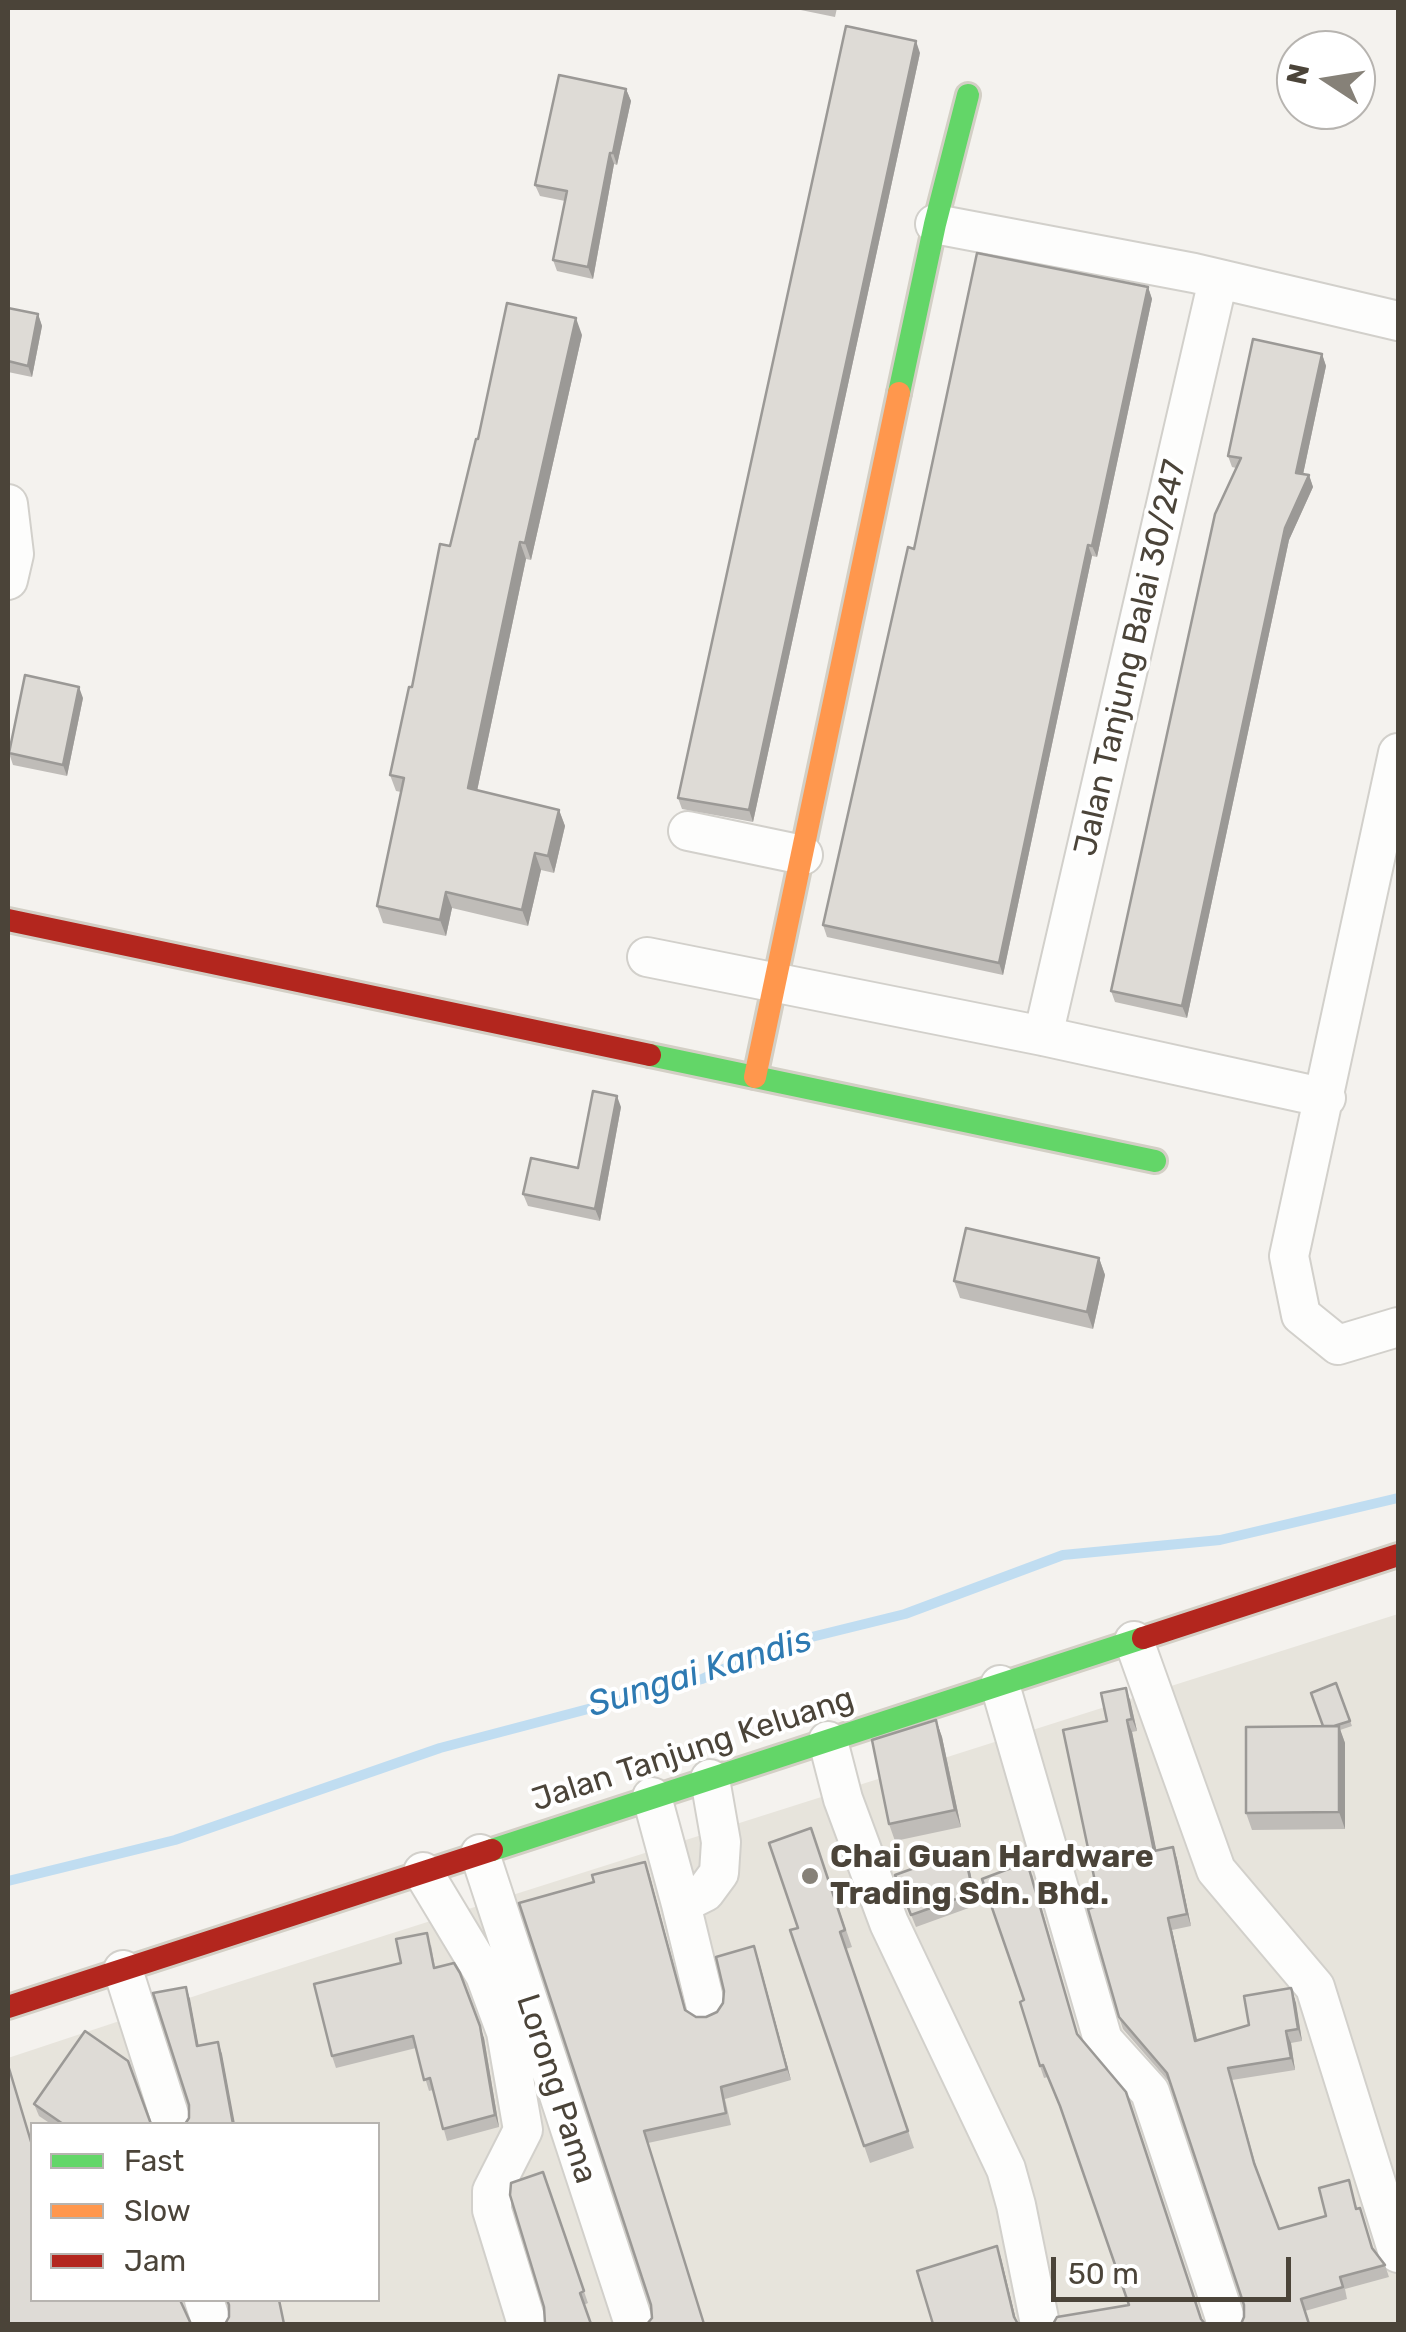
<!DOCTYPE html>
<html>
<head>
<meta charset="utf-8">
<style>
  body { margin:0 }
  #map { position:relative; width:1406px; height:2332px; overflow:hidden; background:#f4f2ee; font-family:Rubik,sans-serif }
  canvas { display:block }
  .frame { position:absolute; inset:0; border:10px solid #4b4439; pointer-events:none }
  .legend { position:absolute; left:30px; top:2122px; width:350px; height:180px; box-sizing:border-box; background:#fff; border:2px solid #b7b4b0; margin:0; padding:12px 18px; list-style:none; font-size:30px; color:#4b4439 }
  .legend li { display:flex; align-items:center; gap:20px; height:50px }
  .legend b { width:50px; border:2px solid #b7b4b0 }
  .north { position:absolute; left:1276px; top:30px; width:100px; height:100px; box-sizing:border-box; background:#fff; border:2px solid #b7b4b0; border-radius:50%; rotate:282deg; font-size:28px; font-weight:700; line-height:40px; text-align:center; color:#4b4439 }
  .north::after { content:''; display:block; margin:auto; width:35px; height:45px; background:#868178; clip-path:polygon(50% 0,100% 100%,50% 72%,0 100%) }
  .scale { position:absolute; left:1051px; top:2257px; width:240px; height:45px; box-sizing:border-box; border:5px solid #4b4439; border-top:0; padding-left:12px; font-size:30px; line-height:35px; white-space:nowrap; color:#4b4439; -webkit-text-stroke:8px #fff; paint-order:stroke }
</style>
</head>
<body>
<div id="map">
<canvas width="1406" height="2332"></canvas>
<div class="frame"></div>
<ul class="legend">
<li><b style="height:12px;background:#63d668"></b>Fast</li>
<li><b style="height:12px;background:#ff974d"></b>Slow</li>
<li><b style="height:12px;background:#b3261e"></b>Jam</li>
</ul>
<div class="north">N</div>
<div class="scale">50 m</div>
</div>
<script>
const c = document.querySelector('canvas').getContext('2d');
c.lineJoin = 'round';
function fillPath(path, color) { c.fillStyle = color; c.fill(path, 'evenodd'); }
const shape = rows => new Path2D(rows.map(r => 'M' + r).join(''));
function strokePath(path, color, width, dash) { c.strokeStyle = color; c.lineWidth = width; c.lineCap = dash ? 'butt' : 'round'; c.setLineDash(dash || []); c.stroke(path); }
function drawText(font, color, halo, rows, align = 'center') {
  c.font = font + ' Rubik,sans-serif'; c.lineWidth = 8; c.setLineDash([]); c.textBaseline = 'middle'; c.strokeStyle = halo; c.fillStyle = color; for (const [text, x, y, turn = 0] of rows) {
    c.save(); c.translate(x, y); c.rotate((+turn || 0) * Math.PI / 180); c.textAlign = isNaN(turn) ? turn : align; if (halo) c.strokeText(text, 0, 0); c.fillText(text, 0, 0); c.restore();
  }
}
const residential = shape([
  [1398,1614,1398,2324,8,2324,8,2058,210,1991],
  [32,2124,378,2124,378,2300,32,2300]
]);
const stream = shape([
  [8,1881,175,1840,440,1748,702,1679,771,1647,905,1614,1063,1555,1220,1540,1398,1498]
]);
const street = shape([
  [935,224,1194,273,1398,321],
  [8,504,14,554,8,580],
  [1398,753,1289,1256,1301,1315,1338,1345,1398,1327],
  [688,831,803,855],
  [647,957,1043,1036,1326,1098],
  [1043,1036,1218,280],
  [1134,1641,1216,1870,1315,1987,1398,2253],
  [1000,1685,1103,2040,1150,2092,1227,2324],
  [828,1741,843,1799,889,1923,1006,2169,1016,2205,1040,2324],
  [652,1797,681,1904,705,1892,719,1873,721,1842,710,1779],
  [480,1854,634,2324],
  [423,1872,485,1975,506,2032,523,2130,492,2191,492,2210,527,2324],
  [681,1904,706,2007],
  [123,1970,172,2124],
  [204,2300,212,2324]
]);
const fast = shape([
  [899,393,935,224,968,95],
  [650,1055,1155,1161],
  [492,1850,1143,1638]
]);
const slow = shape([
  [755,1077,899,393]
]);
const jam = shape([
  [8,920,650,1055],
  [1143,1638,1398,1555],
  [8,2007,492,1850]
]);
const wall = shape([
  [791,8,837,8,835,17],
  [920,53,753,822,682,809,678,798],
  [626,89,631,101,617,165,614,164,593,279,557,271,553,260,565,201,540,196,535,185],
  [1148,287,1152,299,1097,557,1092,556,1003,975,827,937,823,925,914,549],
  [8,308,38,314,42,326,32,377,8,372],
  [582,335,531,560,526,559,477,791,559,810,565,826,554,873,541,870,528,926,452,908,446,936,383,923,377,906,401,792,396,791,390,775,478,439],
  [1322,354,1326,366,1303,474,1309,475,1313,487,1289,540,1187,1018,1115,1002,1111,991,1236,468,1232,467,1228,456],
  [83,698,67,776,13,765,9,753],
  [621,1107,600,1221,528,1206,523,1194,578,1168],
  [1099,1258,1105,1275,1093,1329,960,1298,954,1281],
  [1336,1683,1352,1726,1340,1730,1345,1743,1345,1829,1252,1830,1246,1813,1323,1726],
  [1130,1700,1137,1731,1132,1732,1156,1850,1173,1847,1177,1859,1191,1926,1172,1930,1197,2040,1249,2025,1291,1988,1295,2000,1302,2041,1291,2043,1295,2070,1232,2080,1258,2173,1279,2229,1326,2216,1349,2180,1357,2208,1373,2249,1385,2265,1389,2277,1345,2289,1347,2299,1305,2311,1244,2317,1244,2305,1171,2084,1123,2029,1119,2017,1100,1905,1107,1721],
  [936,1720,942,1737,961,1827,895,1841,889,1824],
  [811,1828,852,1947,846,1949,914,2148,870,2163,790,1930,798,1928],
  [645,1862,686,2011,696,2017,706,2017,717,2012,758,1958,791,2080,725,2099,731,2125,648,2143,652,2318,651,2305,594,1882],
  [968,1862,977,1905,916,1927,895,1875],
  [1032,1874,1078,2036,1202,2320,1129,2305,1063,2114,1048,2077,1044,2078,1040,2066,1024,2000],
  [431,1945,435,1967,484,2038,499,2127,447,2141,433,2090,429,2091,416,2048,336,2068,332,2056,401,1963],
  [34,2104,151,2124,51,2124,39,2116],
  [543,2172,588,2303,545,2323]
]);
const shadedWall = shape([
  [916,41,920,53,753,822,749,810],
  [626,89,631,101,617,165,613,153],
  [610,153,614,164,593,279,588,267],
  [1148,287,1152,299,1097,557,1092,546],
  [38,314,42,326,32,377,28,366],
  [576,318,582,335,531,560,525,543],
  [1322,354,1326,366,1301,484,1296,473],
  [1309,475,1313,487,1289,540,1187,1018,1182,1006,1285,528],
  [520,542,526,559,474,805,468,788],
  [1088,545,1092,556,1003,975,999,963],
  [79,687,83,698,67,776,63,765],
  [559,810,565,826,554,873,548,856],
  [535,853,541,870,528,926,522,910],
  [446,892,452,908,446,936,440,920],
  [617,1096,621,1107,600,1221,595,1209],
  [1099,1258,1105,1275,1093,1329,1087,1312],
  [1126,1688,1130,1700,1137,1731,1132,1719],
  [936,1720,942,1737,961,1827,955,1810],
  [1127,1720,1132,1732,1159,1863,1154,1851],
  [1339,1726,1345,1743,1345,1829,1339,1812],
  [1173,1847,1177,1859,1191,1926,1187,1914],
  [964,1850,968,1862,977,1905,973,1893],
  [645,1862,649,1873,689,2022,685,2010],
  [1168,1918,1172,1930,1200,2053,1195,2041],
  [754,1946,758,1958,791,2080,787,2069],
  [186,1987,190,1999,201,2058,197,2046],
  [1292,1991,1296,2003,1302,2041,1298,2029],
  [480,2026,484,2038,499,2127,495,2115],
  [1286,2031,1291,2043,1295,2070,1291,2058],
  [218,2042,222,2054,235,2124,233,2124],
  [997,2246,1001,2258,1017,2324,1014,2317]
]);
const building = shape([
  [846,26,916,41,749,810,678,798,846,26],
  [559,75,626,89,613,153,610,153,588,267,553,260,567,191,535,185,559,75],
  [977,253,1148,287,1092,546,1088,545,999,963,823,925,908,547,914,549,977,253],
  [507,303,576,318,525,543,520,542,468,788,559,810,548,856,535,853,522,910,446,892,440,920,377,906,404,778,390,775,409,687,412,687,440,544,450,546,476,439,478,439,507,303],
  [8,308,38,314,28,366,8,361,8,308],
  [1253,339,1322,354,1296,473,1309,475,1285,528,1182,1006,1111,991,1215,514,1241,458,1228,456,1253,339],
  [25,675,79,687,63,765,9,753,25,675],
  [593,1091,617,1096,595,1209,523,1194,531,1158,578,1168,593,1091],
  [966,1228,1099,1258,1087,1312,954,1281,966,1228],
  [1336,1683,1350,1721,1334,1726,1323,1726,1311,1693,1336,1683],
  [1126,1688,1132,1719,1127,1720,1154,1851,1173,1847,1187,1914,1168,1918,1195,2041,1249,2025,1244,1996,1291,1988,1292,1991,1298,2029,1286,2031,1291,2058,1228,2068,1254,2163,1279,2229,1326,2216,1319,2188,1349,2180,1356,2209,1360,2208,1372,2248,1385,2265,1340,2277,1343,2287,1301,2299,1309,2324,1241,2324,1244,2317,1244,2305,1167,2073,1119,2017,1088,1909,1100,1905,1063,1730,1107,1721,1101,1693,1126,1688],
  [936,1720,955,1810,889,1824,872,1740,936,1720],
  [1339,1726,1339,1812,1246,1813,1246,1727,1339,1726],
  [811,1828,845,1930,840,1932,908,2131,864,2146,790,1930,798,1928,769,1843,811,1828],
  [964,1850,973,1893,911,1915,895,1875,964,1850],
  [645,1862,685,2010,696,2017,706,2017,717,2012,723,2003,724,1991,716,1957,754,1946,787,2069,721,2087,726,2113,644,2131,704,2324,647,2324,652,2318,651,2305,519,1903,594,1882,592,1875,645,1862],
  [1027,1862,1077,2034,1126,2092,1201,2319,1205,2324,1053,2324,1057,2317,1129,2305,1060,2106,1043,2065,1040,2066,1020,2002,1024,2000,982,1879,1027,1862],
  [427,1933,434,1968,454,1963,460,1973,480,2026,495,2115,443,2129,430,2078,424,2080,413,2036,332,2056,314,1984,401,1963,396,1939,427,1933],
  [186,1987,197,2046,218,2042,233,2124,185,2124,189,2118,189,2105,153,1993,186,1987],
  [85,2031,128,2061,151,2124,63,2124,34,2104,85,2031],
  [8,2065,32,2145,32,2300,180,2300,191,2324,8,2324,8,2065],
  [543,2172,584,2291,580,2293,591,2324,543,2324,545,2323,544,2307,510,2195,511,2183,543,2172],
  [997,2246,1014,2317,1018,2324,933,2324,917,2271,997,2246],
  [227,2300,279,2300,284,2324,225,2324,229,2317,229,2305,227,2300]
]);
const markers = [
  [810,1876,10,"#868178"]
];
const streetNames = [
  ["Jalan Tanjung Balai 30/247",1131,658,-77],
  ["Jalan Tanjung Keluang",693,1750,-18],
  ["Lorong Pama",556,2089,72]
];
const poiNames = [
  ["Chai Guan Hardware",830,1858],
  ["Trading Sdn. Bhd.",830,1895]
];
const waterNames = [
  ["Sungai Kandis",700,1673,-17]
];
fillPath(residential, '#e7e4dc');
strokePath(stream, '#c0ddf1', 10);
strokePath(street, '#d2d0cb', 42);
strokePath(fast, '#d3cfc5', 28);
strokePath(slow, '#d3cfc5', 28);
strokePath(jam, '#d3cfc5', 28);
strokePath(street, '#fdfdfc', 38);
strokePath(fast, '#63d668', 22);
strokePath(slow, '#ff974d', 22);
strokePath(jam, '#b3261e', 22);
fillPath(wall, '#bfbcb8');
fillPath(shadedWall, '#9b9996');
fillPath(building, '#dedbd6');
strokePath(building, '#9b9996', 2.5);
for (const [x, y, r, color] of markers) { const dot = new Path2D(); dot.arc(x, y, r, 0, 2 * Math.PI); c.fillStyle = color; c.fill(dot); strokePath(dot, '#fff', 4); }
drawText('32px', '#4b4439', '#fff', streetNames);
drawText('bold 32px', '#4b4439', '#fff', poiNames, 'left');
drawText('italic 35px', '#2e7ab2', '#fff', waterNames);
</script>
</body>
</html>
